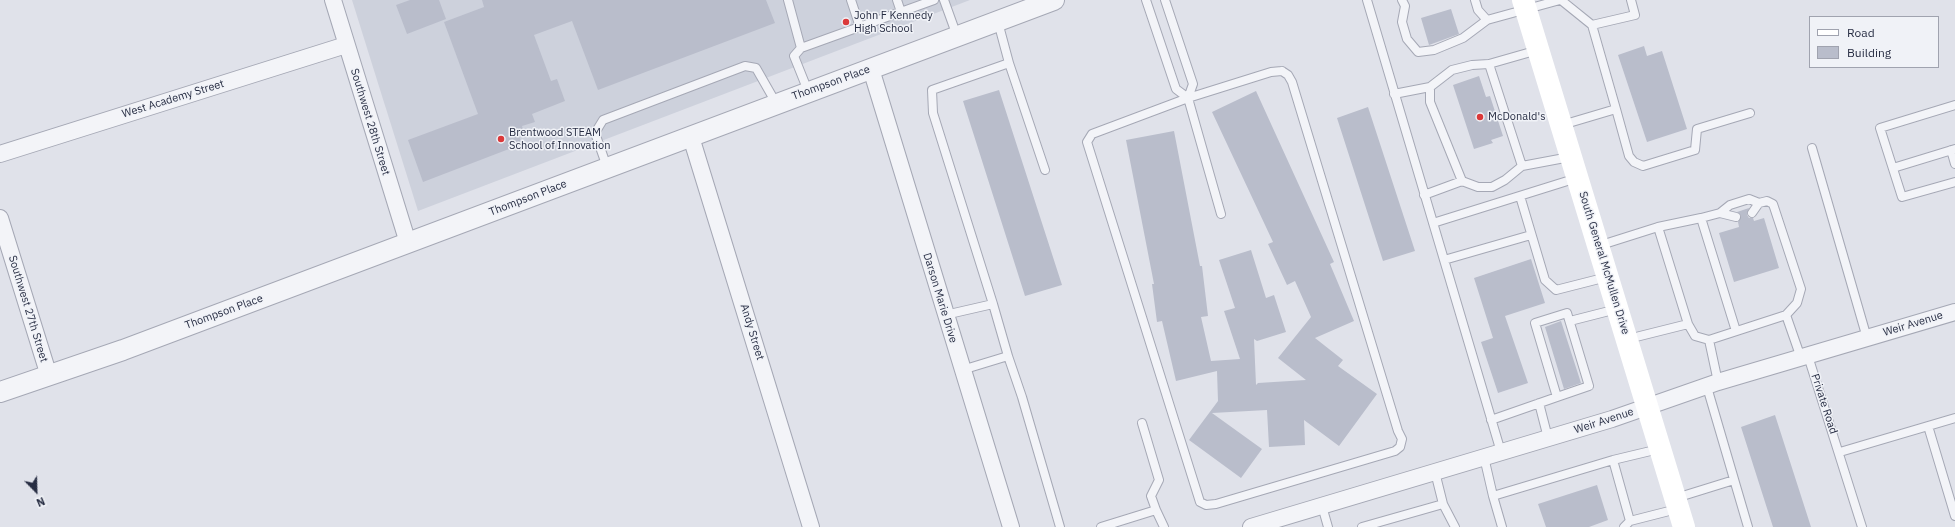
<!DOCTYPE html>
<html>
<head>
<meta charset="utf-8">
<style>
  body { margin:0 }
  #map { position:relative; width:1955px; height:527px; overflow:hidden; background:#e0e2ea; font-family:"IBM Plex Sans",sans-serif }
  canvas { display:block }
  .legend { position:absolute; left:1809px; top:16px; width:130px; height:52px; box-sizing:border-box; background:#f0f2f7; border:1px solid #a0a3af; margin:0; padding:5px 7px; list-style:none; font-size:12px; color:#272d43 }
  .legend li { display:flex; align-items:center; gap:8px; height:20px }
  .legend b { width:20px; border:1px solid #a0a3af }
  .north { position:absolute; left:16px; top:471px; width:40px; height:40px; -webkit-text-stroke:3px #f0f2f7; paint-order:stroke; rotate:157deg; font-size:11px; font-weight:700; line-height:16px; text-align:center; color:#272d43 }
  .north::after { content:''; display:block; margin:auto; width:14px; height:18px; background:#272d43; clip-path:polygon(50% 0,100% 100%,50% 72%,0 100%) }
</style>
</head>
<body>
<div id="map">
<canvas width="1955" height="527"></canvas>
<ul class="legend">
<li><b style="height:5px;background:#fff"></b>Road</li>
<li><b style="height:11px;background:#b9bdcb"></b>Building</li>
</ul>
<div class="north">N</div>
</div>
<script>
const c = document.querySelector('canvas').getContext('2d');
c.lineJoin = 'round';
function fillPath(path, color) { c.fillStyle = color; c.fill(path, 'evenodd'); }
const shape = rows => new Path2D(rows.map(r => 'M' + r).join(''));
function strokePath(path, color, width, dash) { c.strokeStyle = color; c.lineWidth = width; c.lineCap = dash ? 'butt' : 'round'; c.setLineDash(dash || []); c.stroke(path); }
function drawText(font, color, halo, rows, align = 'center') {
  c.font = font + ' "IBM Plex Sans",sans-serif'; c.lineWidth = 3; c.setLineDash([]); c.textBaseline = 'middle'; c.strokeStyle = halo; c.fillStyle = color; for (const [text, x, y, turn = 0] of rows) {
    c.save(); c.translate(x, y); c.rotate((+turn || 0) * Math.PI / 180); c.textAlign = isNaN(turn) ? turn : align; if (halo) c.strokeText(text, 0, 0); c.fillText(text, 0, 0); c.restore();
  }
}
const built = shape([
  [352,0,970,0,418,211]
]);
const building = shape([
  [410,0,439,0,446,19,407,34,396,5],
  [482,0,766,0,775,23,598,90,572,21,534,35,551,81,557,79,565,101,532,114,535,122,522,126,524,133,519,136,522,144,423,182,408,140,478,114,444,22,484,7],
  [1451,9,1459,34,1429,45,1421,18],
  [1644,46,1647,56,1662,51,1687,129,1647,142,1618,55],
  [1479,76,1486,97,1490,96,1503,136,1491,140,1493,143,1474,149,1453,85],
  [999,90,1062,285,1025,296,963,101],
  [1256,91,1334,262,1330,264,1354,321,1315,338,1343,360,1338,366,1377,394,1339,446,1304,420,1305,445,1269,447,1267,410,1212,413,1262,449,1241,478,1189,440,1218,401,1217,371,1176,381,1162,321,1157,322,1152,284,1154,284,1126,140,1174,131,1200,266,1202,266,1208,316,1201,317,1211,361,1240,359,1224,311,1235,308,1219,260,1251,250,1266,298,1274,295,1286,332,1257,341,1254,339,1256,385,1258,383,1306,380,1278,358,1311,317,1295,281,1287,285,1268,244,1273,242,1212,112],
  [1368,107,1415,251,1383,261,1337,118],
  [1749,208,1747,215,1749,218,1753,218,1754,221,1764,218,1779,268,1734,282,1719,233,1739,227,1738,222,1741,216,1737,212],
  [1531,259,1545,303,1505,316,1528,383,1498,393,1481,342,1493,338,1474,278],
  [1561,321,1581,383,1564,389,1545,327],
  [1775,415,1811,527,1773,527,1741,427],
  [1597,485,1608,520,1589,527,1546,527,1538,504]
]);
const service = shape([
  [788,0,801,48,794,56,808,91],
  [851,0,860,27],
  [897,0,901,12],
  [944,0,957,36],
  [1146,0,1176,89,1188,98,1193,84,1165,0],
  [1367,0,1501,452],
  [1402,0,1405,6,1402,22,1407,39,1418,52,1434,50,1463,38,1487,20,1560,0],
  [1475,0,1478,10,1487,20],
  [1561,0,1592,25,1616,109,1562,125],
  [1592,25,1635,15,1631,0],
  [801,48,934,0],
  [1009,63,1045,170],
  [1489,64,1472,65,1452,70,1430,87,1430,102,1462,181,1478,187,1492,187,1505,180,1522,166,1570,157],
  [1282,71,1288,75,1292,82,1398,431,1402,439,1400,447,1395,451,1216,504,1206,505,1200,502,1087,142,1092,134,1188,98,1271,72,1282,71],
  [1394,94,1430,87],
  [1188,98,1221,214],
  [1955,105,1880,128,1902,197,1955,182],
  [1616,109,1629,156,1634,162,1643,166,1695,150,1697,129,1750,113],
  [1812,148,1867,338],
  [1951,150,1955,164],
  [1522,166,1489,64,1538,50],
  [607,167,595,133,603,120,745,66,756,68,776,103],
  [1893,168,1955,149],
  [1424,195,1462,181],
  [1520,196,1545,280,1556,290,1607,277],
  [1720,213,1736,217],
  [1752,213,1759,203],
  [1701,218,1720,213,1730,205,1749,199,1759,203,1767,201,1773,204,1801,289,1797,303,1786,315],
  [1433,223,1577,178],
  [1658,227,1701,218,1736,331],
  [1598,246,1658,227,1688,324],
  [1444,260,1531,235],
  [993,304,1008,356],
  [945,315,993,304,933,113,932,90,1009,63,998,22],
  [1570,321,1617,309],
  [1628,339,1688,324,1695,336,1709,340,1786,315,1801,358],
  [1709,340,1718,382],
  [1808,356,1862,527],
  [962,370,1008,356,1022,397,1060,527],
  [1707,387,1748,527],
  [1539,403,1548,438],
  [1491,420,1557,397,1589,386,1567,313,1535,323,1557,397],
  [1142,423,1159,480,1151,496,1156,510],
  [1928,426,1955,516],
  [1840,452,1955,418],
  [1484,457,1493,496,1502,527],
  [1493,496,1613,460],
  [1676,498,1734,480],
  [1443,504,1455,527],
  [1322,506,1328,527],
  [1630,521,1613,460,1659,449],
  [1101,527,1156,510,1164,527],
  [1362,527,1443,504,1435,472],
  [1624,527,1630,521,1677,509]
]);
const minor = shape([
  [333,0,408,243],
  [871,69,1011,527],
  [691,137,811,527],
  [0,154,346,45],
  [0,218,49,376],
  [1251,527,1612,419,1718,382,1955,312]
]);
const tertiary = shape([
  [0,392,123,350,1054,0]
]);
const secondary = shape([
  [1523,0,1684,527]
]);
const markers = [
  [846,22,4,"#db393a"],
  [1480,117,4,"#db393a"],
  [501,139,4,"#db393a"]
];
const poiNames = [
  ["John F Kennedy",854,16],
  ["High School",854,29],
  ["McDonald's",1488,117],
  ["Brentwood STEAM",509,133],
  ["School of Innovation",509,146]
];
const streetNames = [
  ["Thompson Place",831,83,-20],
  ["West Academy Street",173,99,-17],
  ["Southwest 28th Street",370,122,73],
  ["Thompson Place",528,198,-21],
  ["South General McMullen Drive",1604,263,73],
  ["Darson Marie Drive",940,298,73],
  ["Southwest 27th Street",28,309,73],
  ["Thompson Place",224,312,-20],
  ["Weir Avenue",1913,324,-17],
  ["Andy Street",752,332,73],
  ["Private Road",1824,404,72],
  ["Weir Avenue",1604,421,-18]
];
fillPath(built, '#cdd1dc');
fillPath(building, '#b9bdcb');
strokePath(service, '#a5a8b5', 10);
strokePath(minor, '#a5a8b5', 18);
strokePath(tertiary, '#a5a8b5', 22);
strokePath(service, '#f3f4f8', 8);
strokePath(minor, '#f3f4f8', 16);
strokePath(tertiary, '#f3f4f8', 20);
strokePath(secondary, '#fff', 22);
for (const [x, y, r, color] of markers) { const dot = new Path2D(); dot.arc(x, y, r, 0, 2 * Math.PI); c.fillStyle = color; c.fill(dot); strokePath(dot, '#f0f2f7', 1.5); }
drawText('11px', '#272d43', '#f0f2f7', poiNames, 'left');
drawText('11px', '#272d43', '#f0f2f7', streetNames);
</script>
</body>
</html>
